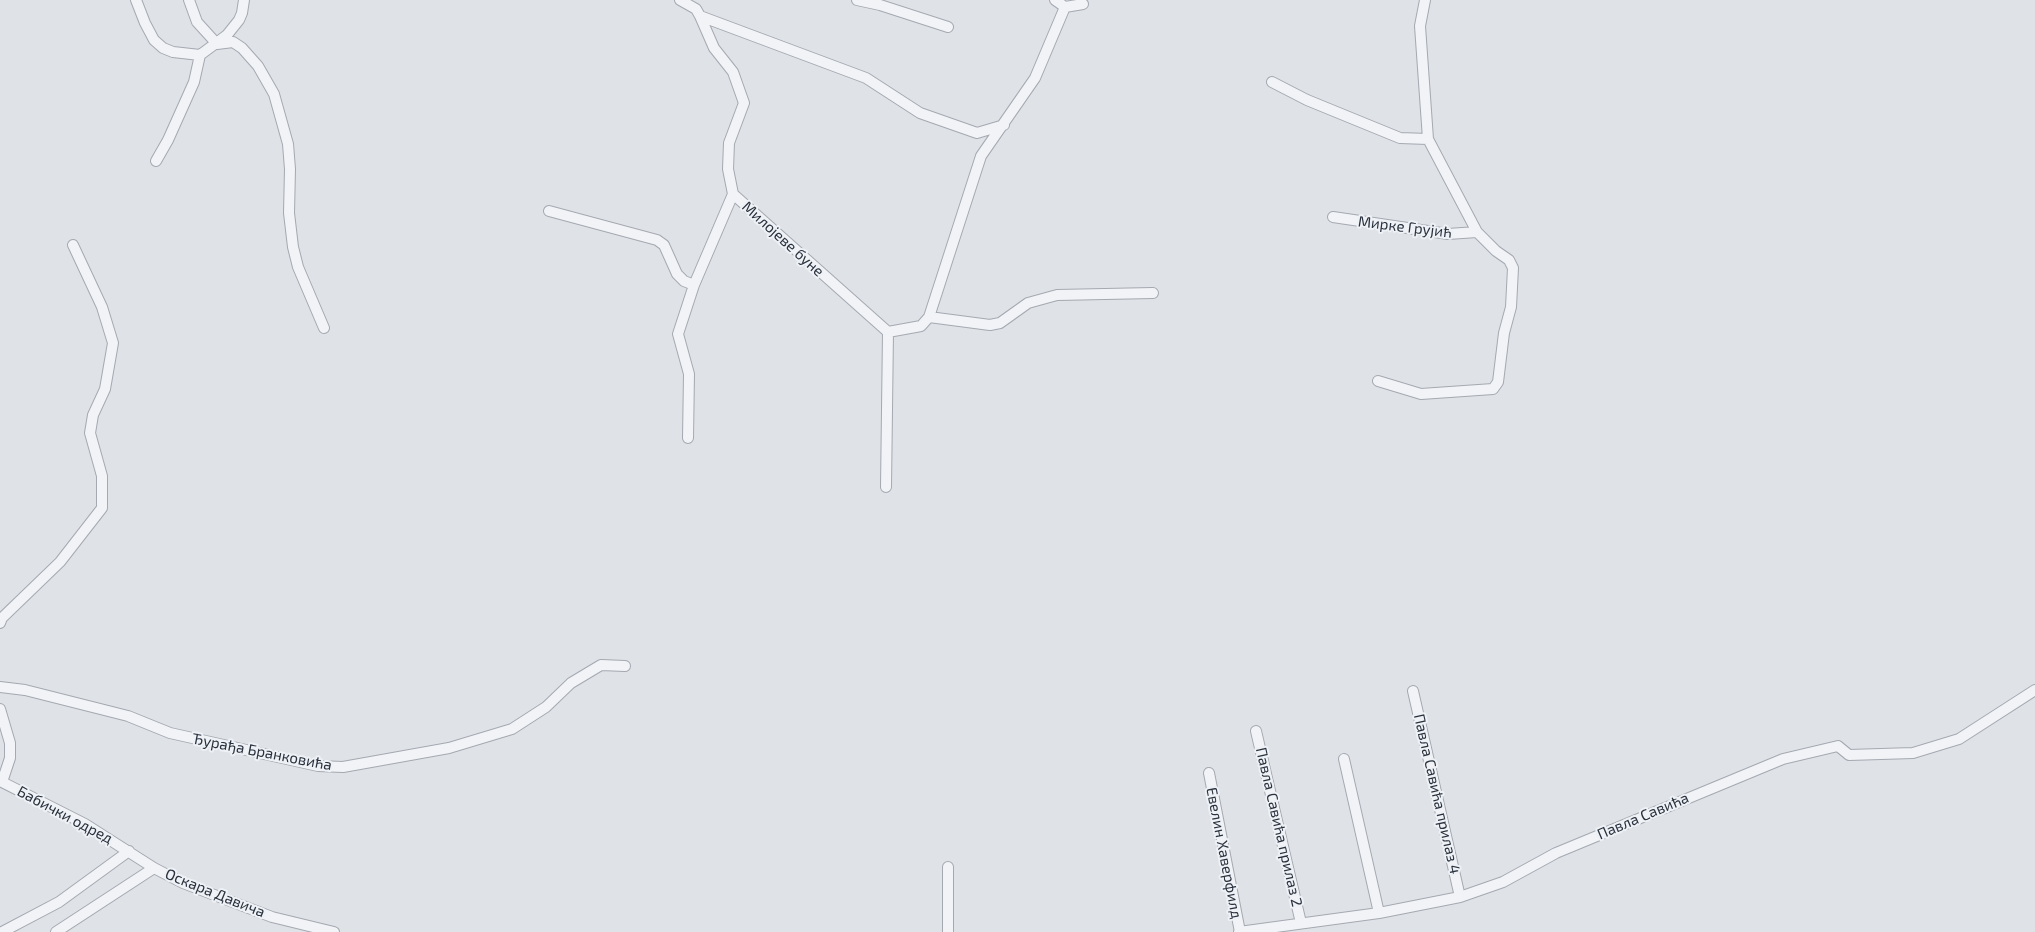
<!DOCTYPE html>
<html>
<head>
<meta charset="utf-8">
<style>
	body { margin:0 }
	canvas { display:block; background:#dfe2e7 }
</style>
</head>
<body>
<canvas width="2035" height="932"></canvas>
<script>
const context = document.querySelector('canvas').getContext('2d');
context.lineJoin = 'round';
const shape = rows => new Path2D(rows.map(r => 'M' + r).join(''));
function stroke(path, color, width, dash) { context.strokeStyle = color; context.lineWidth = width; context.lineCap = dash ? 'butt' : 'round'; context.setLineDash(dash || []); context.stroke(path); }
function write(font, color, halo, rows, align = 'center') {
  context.font = font + ' "Exo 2",sans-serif'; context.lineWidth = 4; context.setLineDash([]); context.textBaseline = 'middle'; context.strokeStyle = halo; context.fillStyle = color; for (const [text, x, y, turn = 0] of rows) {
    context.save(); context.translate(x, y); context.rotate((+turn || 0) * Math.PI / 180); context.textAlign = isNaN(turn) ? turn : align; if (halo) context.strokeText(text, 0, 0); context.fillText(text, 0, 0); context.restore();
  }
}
const street = shape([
	[136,0,145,23,154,40,163,48,173,52,200,55,227,35,239,20,242,13,244,0],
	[189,0,197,22,217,44],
	[680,0,696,9,700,16,714,48,733,72,744,103,729,143,728,169,733,194,888,332],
	[857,0,880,5,948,27],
	[1055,0,1065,7],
	[700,16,866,78,920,113,977,133,1004,125],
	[217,44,233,42,242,48,258,66,274,94,288,144,290,169,289,213,293,247,298,267,324,328],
	[1272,82,1307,100,1400,138,1428,139],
	[156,161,168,140,194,82,200,55],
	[549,211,657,240,664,245,677,274,684,281,694,285],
	[1333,217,1448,234,1477,232],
	[929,317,990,325,1000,323,1028,303,1057,295,1153,293],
	[888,332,921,326,929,317,981,156,1035,78,1065,7,1083,4],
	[1378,381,1421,394,1493,389,1498,382,1504,333,1511,307,1513,268,1509,260,1496,251,1477,232,1428,139,1420,26,1425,0],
	[688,438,689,374,678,334,694,285,733,194],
	[886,487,888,332],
	[0,623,2,618,60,562,102,508,102,476,90,433,93,415,105,389,113,343,102,307,73,245],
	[0,687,25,690,128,716,170,733,318,766,343,767,449,748,512,729,546,707,571,683,601,665,625,666],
	[1413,691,1460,897],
	[0,709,10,743,10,758,2,782],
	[1256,731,1301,923],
	[1344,759,1379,913],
	[1209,773,1240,932],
	[0,781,85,824,154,868,183,883,272,917,334,932],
	[948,867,948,932],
	[2,932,59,902,129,851],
	[56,932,154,868],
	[1239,932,1379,913,1460,897,1503,882,1556,853,1783,759,1838,746,1849,755,1913,753,1959,739,2035,690]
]);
const streetNames = [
	["Мирке Грујић",1405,227,7],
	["Милојеве буне",783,239,42],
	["Ђурађа Бранковића",262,752,11],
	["Павла Савића прилаз 4",1437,794,77],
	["Бабички одред",65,815,28],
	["Павла Савића",1643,816,-23],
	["Павла Савића прилаз 2",1279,827,77],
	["Евелин Хаверфилд",1224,853,79],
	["Оскара Давича",215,893,22]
];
stroke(street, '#a5a9b1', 12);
stroke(street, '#f1f3f6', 10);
write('15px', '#29313d', '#eef1f5', streetNames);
</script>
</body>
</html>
